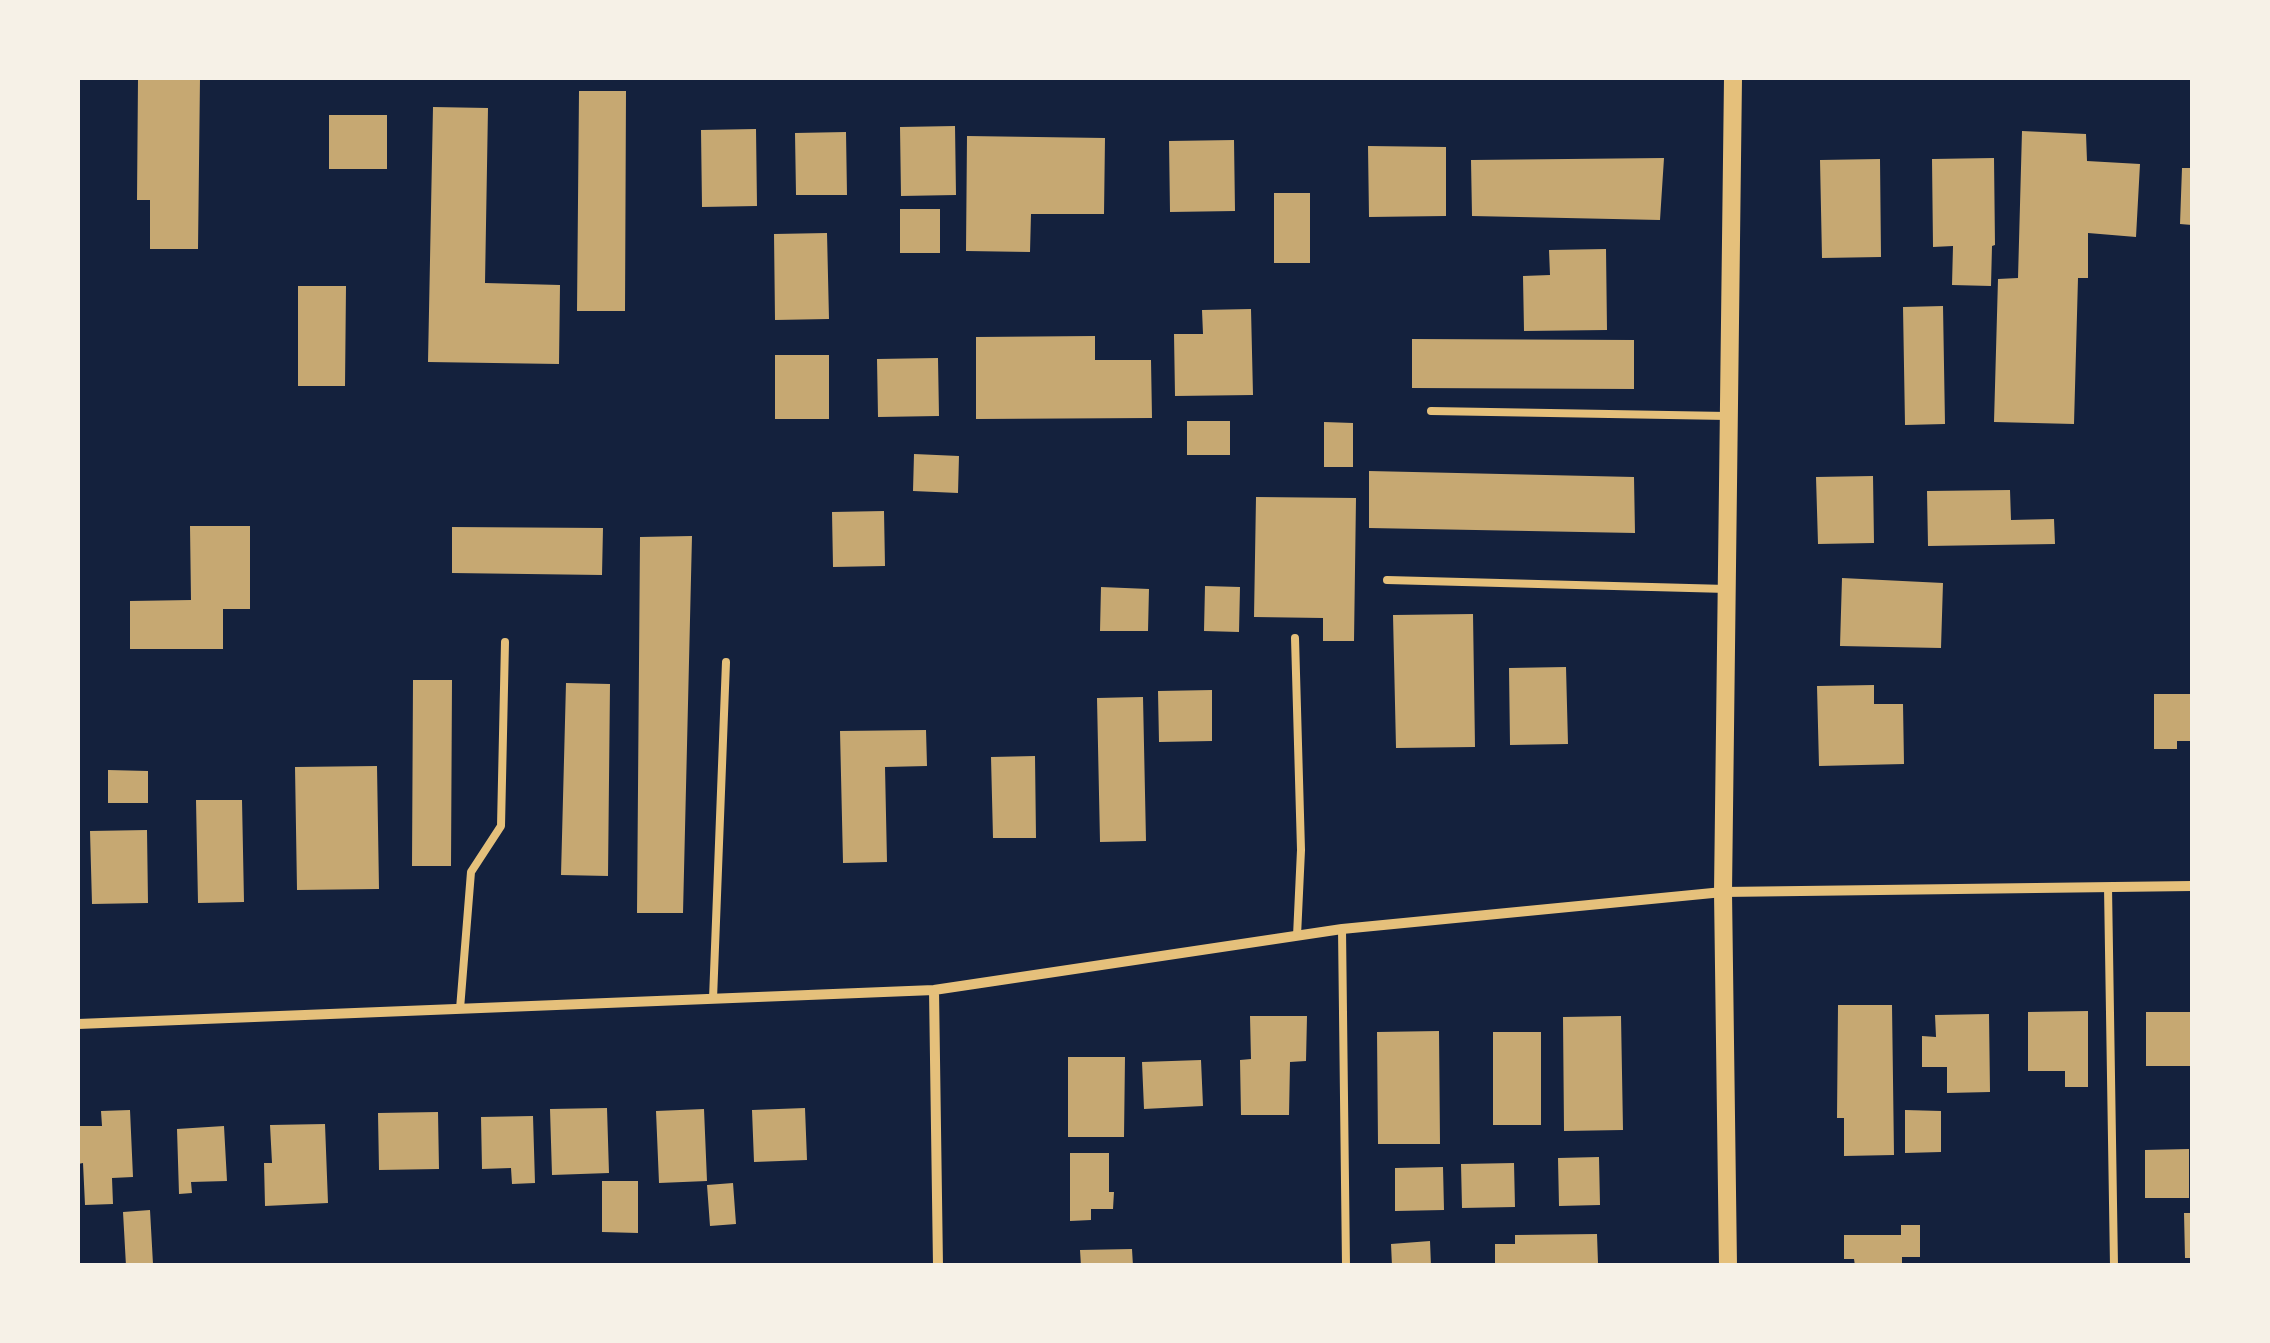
<!DOCTYPE html>
<html>
<head>
<meta charset="utf-8">
<style>
	body { margin:0 }
	#map { position:relative; width:2270px; height:1343px; overflow:hidden; background:#14213d; font-family:Karla,sans-serif }
	canvas { display:block }
	.frame { position:absolute; inset:0; border:80px solid #f6f1e7; pointer-events:none }
</style>
</head>
<body>
<div id="map">
<canvas width="2270" height="1343"></canvas>
<div class="frame"></div>
</div>
<script>
const context = document.querySelector('canvas').getContext('2d');
context.lineJoin = 'round';
function paint(path, color) { context.fillStyle = color; context.fill(path, 'evenodd'); }
const shape = rows => new Path2D(rows.map(r => 'M' + r).join(''));
function stroke(path, color, width, dash) { context.strokeStyle = color; context.lineWidth = width; context.lineCap = dash ? 'butt' : 'round'; context.setLineDash(dash || []); context.stroke(path); }
const building = shape([
	[138,78,200,78,198,249,150,249,150,200,137,200],
	[579,91,626,91,625,311,577,311],
	[433,107,488,108,485,283,560,285,559,364,428,362],
	[329,115,387,115,387,169,329,169],
	[955,126,956,195,901,196,900,127],
	[756,129,757,206,702,207,701,130],
	[2022,131,2086,134,2087,161,2140,164,2136,237,2088,233,2088,278,2078,278,2074,424,1994,422,1998,279,2018,278],
	[846,132,847,195,796,195,795,133],
	[967,136,1105,138,1104,214,1031,214,1030,252,966,251],
	[1234,140,1235,211,1170,212,1169,141],
	[1368,146,1446,147,1446,216,1369,217],
	[1664,158,1660,220,1472,216,1471,160],
	[1994,158,1995,245,1992,246,1991,286,1952,285,1953,246,1933,247,1932,159],
	[1880,159,1881,257,1822,258,1820,160],
	[2182,168,2192,168,2192,225,2180,224],
	[1274,193,1310,193,1310,263,1274,263],
	[900,209,940,209,940,253,900,253],
	[827,233,829,319,775,320,774,234],
	[1606,249,1607,330,1524,331,1523,276,1550,275,1549,250],
	[298,286,346,286,345,386,298,386],
	[1943,306,1945,424,1905,425,1903,307],
	[1251,309,1253,395,1175,396,1174,334,1203,334,1202,310],
	[1095,336,1095,360,1151,360,1152,418,976,419,976,337],
	[1412,339,1634,340,1634,389,1412,388],
	[775,355,829,355,829,419,775,419],
	[938,358,939,416,878,417,877,359],
	[1187,421,1230,421,1230,455,1187,455],
	[1324,422,1353,423,1353,467,1324,467],
	[914,454,959,456,958,493,913,491],
	[1369,471,1634,477,1635,533,1369,528],
	[1873,476,1874,543,1818,544,1816,477],
	[2010,490,2011,520,2054,519,2055,544,1928,546,1927,491],
	[1256,497,1356,498,1354,641,1323,641,1323,618,1254,617],
	[884,511,885,566,833,567,832,512],
	[190,526,250,526,250,609,223,609,223,649,130,649,130,601,191,600],
	[452,527,603,528,602,575,452,573],
	[692,536,683,913,637,913,640,537],
	[1842,578,1943,583,1941,648,1840,646],
	[1205,586,1240,587,1239,632,1204,631],
	[1101,587,1149,589,1148,631,1100,631],
	[1473,614,1475,747,1396,748,1393,615],
	[1566,667,1568,744,1510,745,1509,668],
	[413,680,452,680,451,866,412,866],
	[566,683,610,684,608,876,561,875],
	[1874,685,1874,704,1903,704,1904,764,1819,766,1817,686],
	[1212,690,1212,741,1159,742,1158,691],
	[2154,694,2192,694,2192,741,2177,741,2177,749,2154,749],
	[1143,697,1146,841,1100,842,1097,698],
	[926,730,927,766,885,767,887,862,843,863,840,731],
	[1035,756,1036,838,993,838,991,757],
	[377,766,379,889,297,890,295,767],
	[108,770,148,771,148,803,108,803],
	[196,800,242,800,244,902,198,903],
	[147,830,148,903,92,904,90,831],
	[1838,1005,1892,1005,1894,1155,1844,1156,1844,1118,1837,1118],
	[2088,1011,2088,1087,2065,1087,2065,1071,2028,1071,2028,1012],
	[2146,1012,2192,1012,2192,1066,2146,1066],
	[1989,1014,1990,1092,1947,1093,1947,1067,1922,1067,1922,1036,1936,1037,1935,1015],
	[1250,1016,1307,1016,1306,1061,1290,1062,1289,1115,1241,1115,1240,1060,1251,1059],
	[1621,1016,1623,1130,1564,1131,1563,1017],
	[1439,1031,1440,1144,1378,1144,1377,1032],
	[1493,1032,1541,1032,1541,1125,1493,1125],
	[1068,1057,1125,1057,1124,1137,1068,1137],
	[1201,1060,1203,1106,1144,1109,1142,1062],
	[607,1108,609,1173,552,1175,550,1109],
	[805,1108,807,1160,754,1162,752,1110],
	[704,1109,707,1181,659,1183,656,1111],
	[130,1110,133,1177,112,1178,113,1204,85,1205,83,1163,78,1164,78,1126,102,1126,101,1111],
	[1905,1110,1941,1111,1941,1152,1905,1153],
	[438,1112,439,1169,379,1170,378,1113],
	[533,1116,535,1183,512,1184,511,1168,482,1169,481,1117],
	[325,1124,328,1203,265,1206,264,1163,272,1163,270,1125],
	[224,1126,227,1181,191,1182,192,1193,179,1194,177,1129],
	[2189,1149,2189,1198,2145,1198,2145,1150],
	[1070,1153,1109,1153,1109,1192,1114,1192,1113,1209,1091,1209,1091,1220,1070,1221],
	[1599,1157,1600,1205,1559,1206,1558,1158],
	[1514,1163,1515,1207,1462,1208,1461,1164],
	[1443,1167,1444,1210,1395,1211,1395,1168],
	[602,1181,638,1181,638,1233,602,1232],
	[733,1183,736,1224,710,1226,707,1185],
	[150,1210,153,1264,126,1266,123,1212],
	[2184,1213,2192,1213,2192,1258,2185,1258],
	[1901,1225,1920,1225,1920,1257,1902,1257,1902,1266,1855,1266,1854,1259,1844,1259,1844,1235,1901,1235],
	[1597,1234,1598,1263,1495,1266,1495,1244,1515,1244,1515,1235],
	[1430,1241,1431,1266,1392,1266,1391,1244],
	[1132,1249,1133,1266,1081,1266,1080,1250]
]);
const service = shape([
	[1431,411,1728,416],
	[1387,580,1727,589],
	[1295,638,1301,850,1297,936],
	[2108,887,2114,1266],
	[1342,929,1346,1266],
	[713,999,726,662],
	[460,1009,471,872,501,826,505,642]
]);
const minor = shape([
	[934,990,938,1266],
	[78,1024,934,990,1342,929,1723,892,2192,886]
]);
const tertiary = shape([
	[1728,1266,1723,892,1733,78]
]);
paint(building, '#c6a872');
stroke(service, '#e5c07b', 8);
stroke(minor, '#e5c07b', 10);
stroke(tertiary, '#e5c07b', 18);
</script>
</body>
</html>
